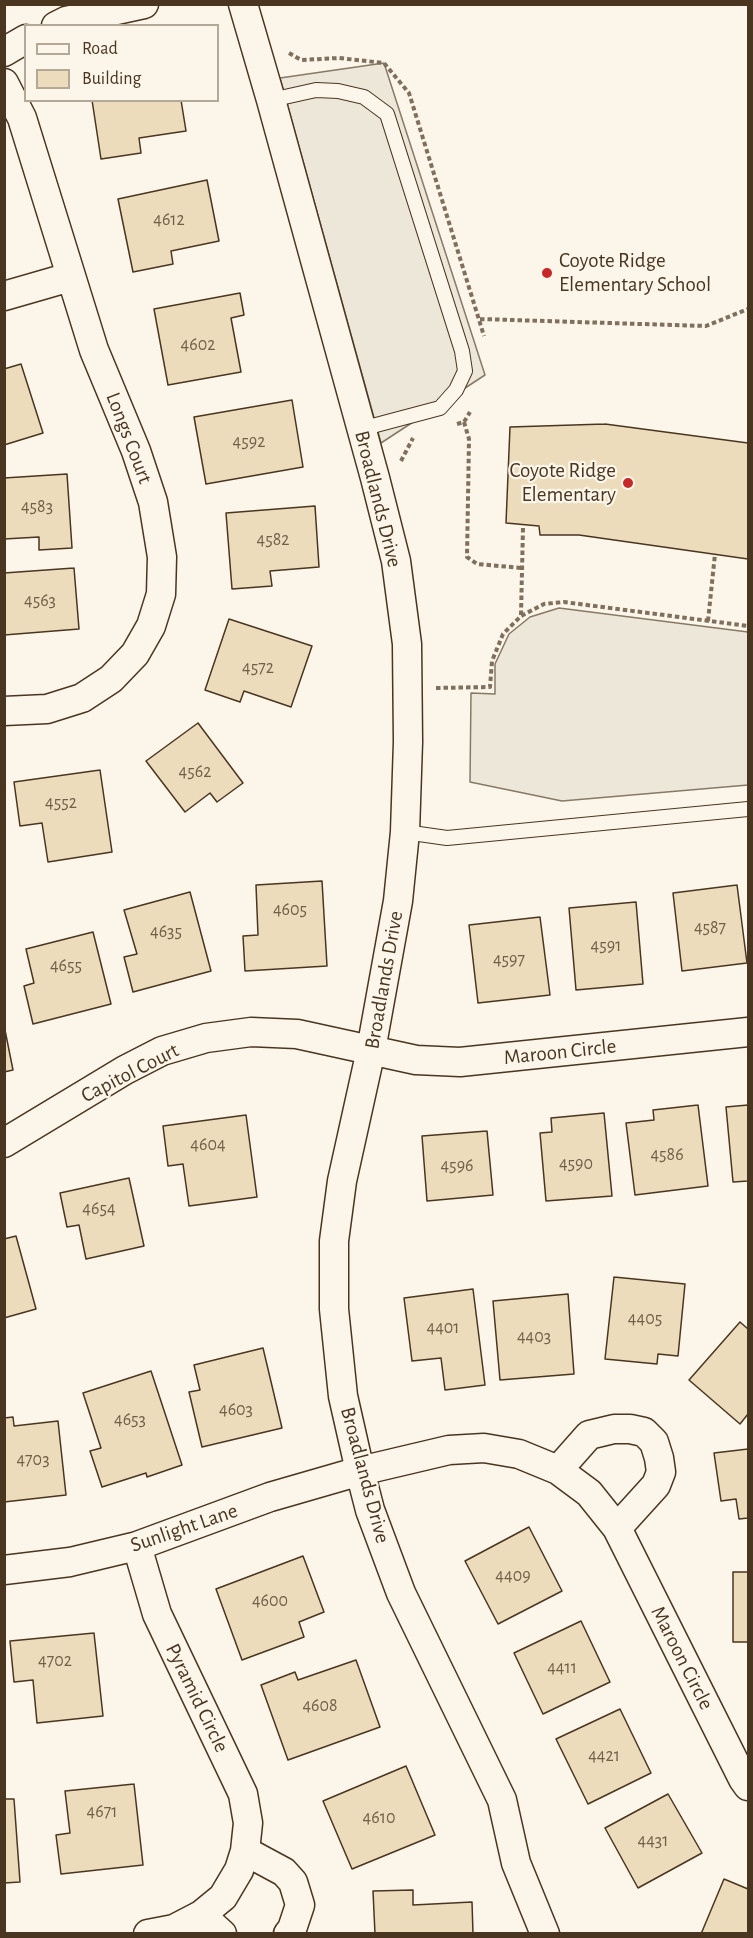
<!DOCTYPE html>
<html>
<head>
<meta charset="utf-8">
<style>
	body { margin:0 }
	#map { position:relative; width:753px; height:1938px; overflow:hidden; background:#fbf6e9; font-family:"Alegreya Sans",sans-serif }
	canvas { display:block }
	.frame { position:absolute; inset:0; border:6px solid #4a3520; pointer-events:none }
	.legend { position:absolute; left:24px; top:24px; width:195px; height:78px; box-sizing:border-box; background:#fbf6e9; border:2px solid #b4a999; margin:0; padding:8px 10px; list-style:none; font-size:18px; color:#4a3520 }
	.legend li { display:flex; align-items:center; gap:12px; height:30px }
	.legend b { width:30px; border:2px solid #b4a999 }
</style>
</head>
<body>
<div id="map">
<canvas width="753" height="1938"></canvas>
<div class="frame"></div>
<ul class="legend">
<li><b style="height:8px;background:#fbf6e9"></b>Road</li>
<li><b style="height:16px;background:#ecdcbc"></b>Building</li>
</ul>
</div>
<script>
const context = document.querySelector('canvas').getContext('2d');
context.lineJoin = 'round';
function paint(path, color) { context.fillStyle = color; context.fill(path, 'evenodd'); }
const shape = rows => new Path2D(rows.map(r => 'M' + r).join(''));
function stroke(path, color, width, dash) { context.strokeStyle = color; context.lineWidth = width; context.lineCap = dash ? 'butt' : 'round'; context.setLineDash(dash || []); context.stroke(path); }
function write(font, color, halo, rows, align = 'center') {
  context.font = font + ' "Alegreya Sans",sans-serif'; context.lineWidth = 4.5; context.setLineDash([]); context.textBaseline = 'middle'; context.strokeStyle = halo; context.fillStyle = color; for (const [text, x, y, turn = 0] of rows) {
    context.save(); context.translate(x, y); context.rotate((+turn || 0) * Math.PI / 180); context.textAlign = isNaN(turn) ? turn : align; if (halo) context.strokeText(text, 0, 0); context.fillText(text, 0, 0); context.restore();
  }
}
const parking = shape([
	[384,63,485,375,381,443,280,78,384,63],
	[559,608,748,632,748,785,562,801,470,782,471,693,495,694,495,664,509,634,530,617,559,608]
]);
const building = shape([
	[92,100,181,100,186,131,139,138,141,153,101,159,92,100],
	[207,180,219,241,171,251,173,264,133,272,118,199,207,180],
	[240,293,244,315,231,318,241,372,168,385,154,309,240,293],
	[21,364,43,433,4,445,4,369,21,364],
	[292,400,303,467,206,484,194,417,292,400],
	[605,424,748,443,748,559,579,535,540,535,539,526,506,523,510,427,605,424],
	[67,474,72,548,39,550,39,537,4,539,4,478,67,474],
	[315,506,319,567,270,571,272,586,232,589,226,513,315,506],
	[74,568,79,629,4,635,4,573,74,568],
	[229,619,312,646,291,707,244,691,240,702,205,690,229,619],
	[198,723,243,783,217,802,210,793,185,812,146,761,198,723],
	[100,770,112,852,48,862,42,823,20,826,14,782,100,770],
	[322,881,327,966,245,971,243,936,258,935,256,885,322,881],
	[737,885,747,963,682,971,673,893,737,885],
	[190,892,211,971,133,992,124,957,137,954,124,910,190,892],
	[636,902,643,984,576,990,569,908,636,902],
	[540,917,550,995,478,1003,469,925,540,917],
	[93,932,111,1004,33,1024,24,986,34,983,26,949,93,932],
	[4,1025,13,1070,4,1072,4,1025],
	[698,1105,708,1186,635,1195,626,1123,654,1120,653,1110,698,1105],
	[748,1105,748,1181,733,1182,726,1107,748,1105],
	[604,1113,612,1196,546,1201,540,1133,552,1132,551,1118,604,1113],
	[246,1115,257,1197,189,1206,183,1164,168,1166,163,1126,246,1115],
	[487,1131,493,1195,427,1201,422,1136,487,1131],
	[129,1178,144,1246,86,1259,79,1225,67,1227,60,1193,129,1178],
	[16,1236,36,1309,4,1318,4,1239,16,1236],
	[614,1277,685,1284,678,1356,658,1354,657,1364,605,1359,614,1277],
	[473,1289,485,1385,445,1390,441,1358,412,1361,404,1298,473,1289],
	[568,1294,574,1374,500,1380,493,1301,568,1294],
	[740,1322,748,1329,748,1414,740,1424,689,1380,740,1322],
	[263,1348,282,1428,202,1447,189,1392,200,1390,194,1365,263,1348],
	[151,1371,182,1465,147,1477,146,1473,102,1487,90,1451,101,1448,83,1393,151,1371],
	[13,1417,14,1426,58,1421,66,1495,4,1502,4,1418,13,1417],
	[748,1449,748,1518,739,1519,736,1499,721,1501,714,1453,748,1449],
	[529,1527,562,1591,498,1624,465,1561,529,1527],
	[303,1556,324,1612,299,1622,304,1637,242,1660,216,1589,303,1556],
	[733,1572,748,1572,748,1642,733,1642,733,1572],
	[581,1621,610,1682,543,1714,514,1653,581,1621],
	[94,1633,103,1716,37,1723,33,1680,14,1682,10,1641,94,1633],
	[356,1660,380,1727,288,1760,261,1685,295,1672,298,1680,356,1660],
	[620,1709,651,1773,588,1804,556,1739,620,1709],
	[406,1766,435,1835,352,1869,323,1801,406,1766],
	[134,1784,143,1865,61,1874,56,1835,70,1833,65,1791,134,1784],
	[668,1794,702,1853,638,1888,605,1828,668,1794],
	[4,1799,14,1799,20,1882,4,1883,4,1799],
	[724,1879,748,1889,748,1934,701,1934,724,1879],
	[413,1890,413,1905,472,1902,473,1934,375,1934,373,1891,413,1890]
]);
const path = shape([
	[289,53,301,60,339,58,384,63,409,93,484,336],
	[480,319,706,326,748,309],
	[464,422,469,439,467,557,477,564,522,568],
	[457,424,464,422,470,412],
	[401,461,413,438],
	[521,615,523,528],
	[708,621,715,554],
	[436,688,490,687,492,661,503,634,521,616,544,604,564,602,748,626]
]);
const lane = shape([
	[271,100,316,90,338,91,364,97,387,114,462,351,465,371,456,390,440,408,361,429],
	[405,832,447,838,748,809]
]);
const street = shape([
	[243,4,271,100,375,478,396,561,407,644,408,742,405,832,398,901,371,1050,342,1181,334,1241,334,1309,343,1396,360,1471,370,1510,401,1593,502,1800,516,1863,545,1934],
	[56,26,66,21,144,4],
	[4,52,26,39],
	[4,83,22,118,94,350,136,451,153,502,162,557,161,594,151,626,135,654,111,679,82,698,47,709,4,711],
	[4,296,70,277],
	[4,1143,125,1070,162,1051,206,1038,251,1032,297,1034,416,1060,460,1062,748,1032],
	[558,1470,589,1435,614,1429,630,1429,644,1432,654,1442,659,1458,661,1472,656,1485,617,1528],
	[137,1546,157,1614,243,1794,248,1823,245,1851,239,1870,223,1897,201,1915,174,1929,148,1934],
	[4,1570,70,1562,137,1546,270,1497,360,1471,449,1450,484,1448,519,1454,558,1470,589,1493,617,1528,743,1779,748,1786],
	[245,1851,284,1872,293,1882,300,1905,292,1929,288,1934],
	[201,1915,222,1934]
]);
const markers = [
	[547,273,6,"#c62828"],
	[628,483,6,"#c62828"]
];
const numberNames = [
	["4612",169,220],
	["4602",198,345],
	["4592",249,442],
	["4583",37,507],
	["4582",273,540],
	["4563",40,601],
	["4572",258,668],
	["4562",195,772],
	["4552",61,803],
	["4605",290,910],
	["4587",710,928],
	["4635",166,932],
	["4591",606,946],
	["4597",509,960],
	["4655",66,966],
	["4604",208,1145],
	["4586",667,1155],
	["4590",576,1164],
	["4596",457,1166],
	["4654",99,1209],
	["4405",645,1319],
	["4401",443,1328],
	["4403",534,1337],
	["4603",236,1410],
	["4653",130,1420],
	["4703",33,1460],
	["4409",513,1576],
	["4600",270,1601],
	["4702",55,1661],
	["4411",562,1668],
	["4608",320,1706],
	["4421",604,1756],
	["4671",102,1812],
	["4610",379,1818],
	["4431",653,1841]
];
const poiNames = [
	["Coyote Ridge",559,261],
	["Elementary School",559,285],
	["Coyote Ridge",616,471,"right"],
	["Elementary",616,495,"right"]
];
const streetNames = [
	["Longs Court",129,438,69],
	["Broadlands Drive",378,499,76],
	["Broadlands Drive",384,980,-80],
	["Maroon Circle",560,1052,-6],
	["Capitol Court",130,1073,-27],
	["Broadlands Drive",365,1475,75],
	["Sunlight Lane",184,1528,-19],
	["Maroon Circle",682,1658,63],
	["Pyramid Circle",197,1698,64]
];
paint(parking, '#ede7d9');
stroke(parking, '#887966', 1.5);
paint(building, '#ecdcbc');
stroke(building, '#4a3520', 1.5);
stroke(lane, '#4a3520', 16);
stroke(street, '#4a3520', 31);
stroke(path, '#7f6f5c', 4, [4.5, 3]);
stroke(lane, '#fbf6e9', 14);
stroke(street, '#fbf6e9', 28);
for (const [x, y, r, color] of markers) { const dot = new Path2D(); dot.arc(x, y, r, 0, 2 * Math.PI); context.fillStyle = color; context.fill(dot); stroke(dot, '#fbf6e9', 2); }
write('18px', '#725f47', null, numberNames);
write('21px', '#4a3520', '#fbf6e9', poiNames, 'left');
write('21px', '#4a3520', '#fbf6e9', streetNames);
</script>
</body>
</html>
